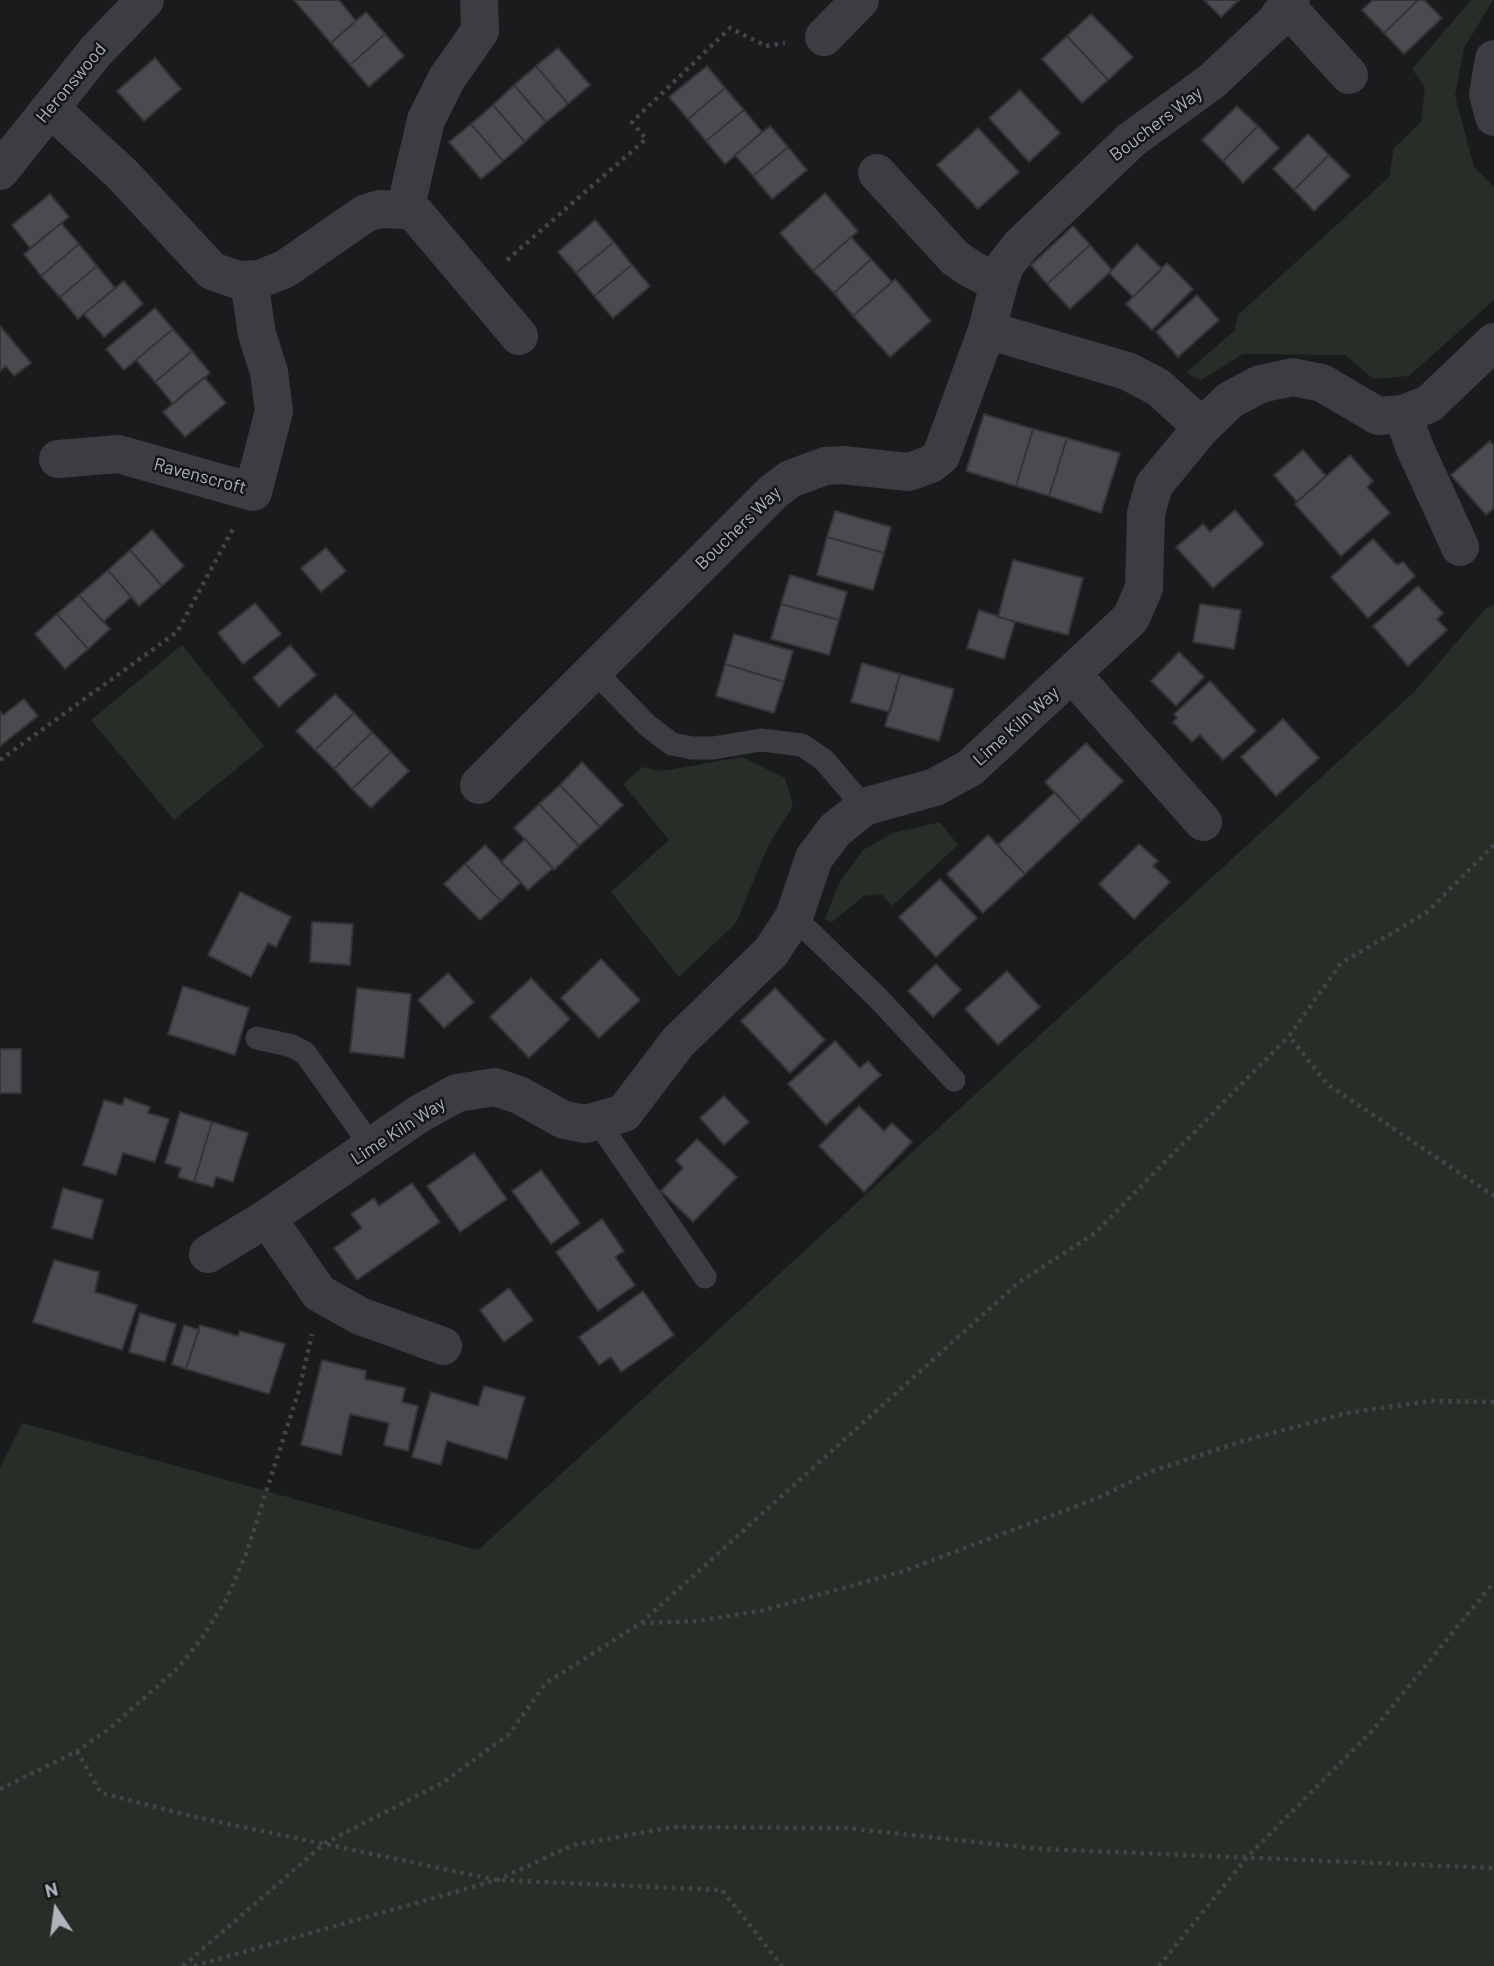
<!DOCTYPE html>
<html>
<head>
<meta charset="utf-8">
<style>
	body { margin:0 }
	#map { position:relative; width:1494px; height:1966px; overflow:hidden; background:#1a1b1c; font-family:Barlow,sans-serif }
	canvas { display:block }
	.north { position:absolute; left:21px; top:1875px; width:70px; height:70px; -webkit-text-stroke:5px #151617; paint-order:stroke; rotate:347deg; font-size:19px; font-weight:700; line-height:28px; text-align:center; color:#afb3ba }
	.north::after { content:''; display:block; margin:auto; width:24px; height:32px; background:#afb3ba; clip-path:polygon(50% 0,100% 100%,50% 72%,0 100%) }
</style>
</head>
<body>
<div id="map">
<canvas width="1494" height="1966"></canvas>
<div class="north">N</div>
</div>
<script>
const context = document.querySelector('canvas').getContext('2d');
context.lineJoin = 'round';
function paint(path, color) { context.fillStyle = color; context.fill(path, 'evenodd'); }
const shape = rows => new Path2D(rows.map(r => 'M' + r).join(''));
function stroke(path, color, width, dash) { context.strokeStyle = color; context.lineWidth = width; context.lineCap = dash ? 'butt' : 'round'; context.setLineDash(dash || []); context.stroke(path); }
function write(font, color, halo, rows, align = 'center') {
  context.font = font + ' Barlow,sans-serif'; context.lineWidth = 5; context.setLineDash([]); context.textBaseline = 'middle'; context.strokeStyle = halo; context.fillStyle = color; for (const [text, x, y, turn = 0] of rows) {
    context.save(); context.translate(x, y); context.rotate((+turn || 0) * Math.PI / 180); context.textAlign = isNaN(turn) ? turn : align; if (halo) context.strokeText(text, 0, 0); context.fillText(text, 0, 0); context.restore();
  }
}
const green = shape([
	[1471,0,1493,0,1464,48,1455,95,1474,167,1494,187,1494,300,1409,376,1373,379,1345,355,1243,354,1201,380,1186,373,1235,330,1238,315,1389,177,1394,148,1421,122,1425,87,1412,69],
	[1494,605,1494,1966,0,1966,0,1468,22,1423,478,1550,1413,693,1485,609],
	[182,645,264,746,174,820,91,720],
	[742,757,785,778,793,806,768,846,736,923,679,977,611,892,669,840,623,784,642,767,662,771],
	[940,822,958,845,892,906,882,894,864,896,832,922,825,919,839,883,863,850,893,833]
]);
const building = shape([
	[294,0,339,0,356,21,331,43,294,0],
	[1204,0,1239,0,1221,17,1204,0],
	[1373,0,1418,0,1384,33,1362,10,1373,0],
	[1418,0,1424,0,1442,18,1404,54,1384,33,1418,0],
	[366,12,385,34,350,65,331,43,366,12],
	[1091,14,1133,57,1108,80,1067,36,1091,14],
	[385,34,404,56,369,87,350,65,385,34],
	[1067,36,1108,80,1082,103,1042,59,1067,36],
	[558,48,590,85,568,104,536,66,558,48],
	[155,58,181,89,144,121,117,91,155,58],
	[536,66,568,104,546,122,514,85,536,66],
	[707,66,725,88,688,119,669,97,707,66],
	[514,85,546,122,525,142,493,105,514,85],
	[725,88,744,110,706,141,688,119,725,88],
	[1020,90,1060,133,1029,162,989,118,1020,90],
	[493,105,525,142,503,161,471,124,493,105],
	[1237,106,1258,126,1223,161,1202,140,1237,106],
	[744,110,762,132,725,164,706,141,744,110],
	[471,124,503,161,481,179,449,142,471,124],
	[770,126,788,147,753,176,735,155,770,126],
	[1258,126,1279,148,1243,183,1223,161,1258,126],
	[978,128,1019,172,978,209,937,165,978,128],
	[1308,134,1329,155,1294,190,1273,169,1308,134],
	[788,147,807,170,772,199,753,176,788,147],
	[1329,155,1350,176,1314,211,1294,190,1329,155],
	[825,193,858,231,813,271,780,233,825,193],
	[50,194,69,217,30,248,12,225,50,194],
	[595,220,614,242,576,273,558,252,595,220],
	[61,223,79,244,41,276,24,254,61,223],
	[1073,226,1090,245,1047,284,1031,265,1073,226],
	[851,237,871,259,834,293,813,271,851,237],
	[614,242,632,265,594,296,576,273,614,242],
	[79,244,97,266,60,297,41,276,79,244],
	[1137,244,1162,269,1133,297,1109,273,1137,244],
	[1090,245,1112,270,1070,309,1047,284,1090,245],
	[871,259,892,282,853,316,834,293,871,259],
	[1167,263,1193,289,1152,330,1126,304,1167,263],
	[632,265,650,286,613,318,594,296,632,265],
	[97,266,115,288,78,319,60,297,97,266],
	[895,279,931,321,890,357,853,316,895,279],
	[124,281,143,304,104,337,84,314,124,281],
	[1197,295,1219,320,1178,357,1156,332,1197,295],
	[155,308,173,329,124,370,106,349,155,308],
	[0,326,31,363,14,376,6,366,0,371,0,326],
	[173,329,192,351,155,382,136,360,173,329],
	[192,351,210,373,173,404,155,382,192,351],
	[204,377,226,403,185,437,163,412,204,377],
	[984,414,1033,429,1016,486,966,471,984,414],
	[1033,429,1067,438,1049,496,1016,486,1033,429],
	[1067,438,1120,453,1101,513,1049,496,1067,438],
	[1490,441,1494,446,1494,508,1486,515,1451,475,1490,441],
	[1303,450,1326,476,1297,502,1274,475,1303,450],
	[1350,455,1373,481,1367,487,1390,513,1341,556,1295,504,1350,455],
	[1235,510,1264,544,1213,588,1176,547,1203,524,1210,532,1235,510],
	[835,511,891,527,884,553,827,537,835,511],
	[152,530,184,566,162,586,130,550,152,530],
	[827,537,884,553,873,590,817,575,827,537],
	[1373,539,1397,565,1403,562,1415,576,1368,618,1331,577,1373,539],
	[326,548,346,571,321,592,301,568,326,548],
	[130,550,162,586,139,606,108,570,130,550],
	[1013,560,1083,578,1068,635,998,617,1013,560],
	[108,570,131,597,103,622,79,595,108,570],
	[790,575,847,592,839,620,781,604,790,575],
	[1418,586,1443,613,1437,619,1447,630,1408,666,1373,626,1418,586],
	[79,595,110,629,88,649,57,614,79,595],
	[255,603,281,634,243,664,218,633,255,603],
	[781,604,839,620,829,655,771,639,781,604],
	[1200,604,1241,610,1234,649,1193,642,1200,604],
	[979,610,1015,622,1004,659,967,648,979,610],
	[57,614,88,649,65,669,35,634,57,614],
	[734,634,793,651,784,682,725,664,734,634],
	[290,645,316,675,279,707,253,678,290,645],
	[1179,652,1204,677,1176,706,1151,681,1179,652],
	[862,663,900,674,890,712,851,702,862,663],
	[725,664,784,682,774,713,716,696,725,664],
	[900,674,954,689,939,741,885,726,900,674],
	[1210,681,1256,731,1223,760,1200,735,1192,742,1173,722,1177,718,1174,714,1210,681],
	[335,694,354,713,315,750,296,731,335,694],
	[24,699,38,716,0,746,0,711,3,715,24,699],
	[354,713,372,732,334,769,315,750,354,713],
	[1283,719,1319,758,1276,796,1241,757,1283,719],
	[372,732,391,752,352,789,334,769,372,732],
	[1086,743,1123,781,1081,821,1045,782,1086,743],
	[391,752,409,771,371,808,352,789,391,752],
	[582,762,623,805,600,827,560,785,582,762],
	[560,785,600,827,579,846,539,804,560,785],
	[1055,792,1081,821,1025,874,998,845,1055,792],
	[539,804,579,846,554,870,514,828,539,804],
	[988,835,1025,874,983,913,947,874,988,835],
	[525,839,553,868,528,890,501,862,525,839],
	[1139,844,1158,861,1153,866,1170,882,1134,919,1099,884,1139,844],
	[485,845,521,882,501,901,465,864,485,845],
	[465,864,501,901,480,920,444,884,465,864],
	[940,879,977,918,936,957,899,917,940,879],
	[240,892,291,917,276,947,268,943,251,977,208,955,240,892],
	[312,922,353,924,350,965,310,962,312,922],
	[601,959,640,1000,599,1038,561,998,601,959],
	[936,964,961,990,933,1017,908,991,936,964],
	[1007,971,1040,1007,998,1045,965,1009,1007,971],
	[448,973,474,1002,444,1028,418,1000,448,973],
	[531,978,570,1019,529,1058,490,1017,531,978],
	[183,986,249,1008,235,1055,168,1034,183,986],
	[357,988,411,994,404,1058,350,1052,357,988],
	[775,988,825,1040,790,1073,741,1021,775,988],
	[835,1041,860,1068,868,1061,881,1075,826,1125,788,1084,835,1041],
	[0,1049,21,1049,21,1093,0,1093,0,1049],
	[724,1096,749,1122,724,1145,700,1118,724,1096],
	[125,1098,150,1107,148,1113,169,1119,155,1162,123,1153,116,1175,83,1165,104,1100,122,1105,125,1098],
	[859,1106,884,1131,892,1123,912,1142,864,1192,819,1146,859,1106],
	[180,1112,212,1122,194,1182,178,1177,181,1168,165,1163,180,1112],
	[212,1122,248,1133,233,1182,216,1177,213,1187,194,1182,212,1122],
	[697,1139,737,1177,693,1222,661,1191,683,1168,676,1160,697,1139],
	[474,1153,507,1199,460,1232,427,1186,474,1153],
	[541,1170,580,1223,551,1244,512,1191,541,1170],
	[412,1183,440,1222,357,1280,334,1248,362,1228,351,1214,374,1198,379,1206,412,1183],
	[63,1188,103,1200,92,1239,52,1228,63,1188],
	[602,1219,624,1251,615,1257,635,1285,598,1311,556,1252,602,1219],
	[54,1260,99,1272,95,1292,137,1305,122,1350,33,1322,54,1260],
	[509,1288,533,1320,504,1342,480,1310,509,1288],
	[643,1291,674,1335,621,1372,611,1357,599,1365,579,1337,643,1291],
	[140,1313,176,1324,165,1362,129,1352,140,1313],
	[184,1325,199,1330,186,1369,172,1364,184,1325],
	[200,1325,238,1336,240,1331,285,1344,269,1394,186,1369,200,1325],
	[322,1360,366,1371,365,1379,405,1388,402,1402,418,1406,408,1451,384,1445,389,1423,350,1414,341,1455,301,1445,322,1360],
	[484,1386,525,1397,507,1459,447,1441,441,1465,412,1457,431,1392,478,1406,484,1386]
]);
const path = shape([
	[507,260,646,139,632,122,730,28,766,46,785,43],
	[0,760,177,632,234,527],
	[1494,845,1426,913,1341,963,1289,1036,1327,1084,1494,1196],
	[642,1623,698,1621,764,1610,901,1572,1098,1498,1152,1471,1243,1441,1347,1413,1430,1401,1494,1402],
	[77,1751,101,1793,195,1817,497,1880,722,1890,782,1966],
	[0,1789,77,1751,109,1729,178,1668,201,1639,225,1602,246,1554,299,1390,312,1334],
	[183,1966,325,1843,444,1782,509,1734,546,1683,641,1623,1018,1283,1095,1233,1289,1036],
	[194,1966,497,1880,573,1845,673,1827,846,1828,1041,1849,1494,1868],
	[1159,1966,1249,1855,1373,1730,1494,1582]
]);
const lane = shape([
	[595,672,648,726,672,744,692,748,713,748,761,740,802,745,824,760,864,807],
	[794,917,878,998,954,1080],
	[257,1038,292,1046,305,1053,372,1147],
	[598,1122,705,1277]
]);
const street = shape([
	[1287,7,1349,75],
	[824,37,860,0],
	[1494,59,1488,94,1494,117],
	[50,108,122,174,212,271,238,280,260,279,285,269,366,213,380,209,405,210,426,120,447,78,480,31,479,0],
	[0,171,96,51,145,0],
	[877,173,955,258,971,269,999,283],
	[405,210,416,214,519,336],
	[987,330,1127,371,1158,387,1202,427],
	[1403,414,1414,446,1460,547],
	[58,459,118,454,253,492,274,411,269,372,257,334,249,281],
	[1073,675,1203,822],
	[479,785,773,492,790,479,825,466,842,465,909,472,931,464,941,456,987,330,999,283,1006,264,1020,246,1131,140,1212,81,1275,22,1291,0],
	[208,1254,267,1218],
	[443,1346,360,1316,319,1293,267,1218,419,1114,457,1093,495,1087,519,1095,564,1120,586,1124,624,1113,678,1042,771,952,794,917,814,858,835,830,864,807,935,787,970,768,1131,618,1144,588,1146,513,1154,485,1202,427,1230,400,1260,384,1293,377,1322,383,1378,416,1403,414,1429,404,1494,342]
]);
const streetNames = [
	["Heronswood",71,83,-50],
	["Bouchers Way",1156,124,-37],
	["Ravenscroft",200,476,15],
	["Bouchers Way",738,528,-44],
	["Lime Kiln Way",1016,726,-42],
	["Lime Kiln Way",398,1131,-33]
];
paint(green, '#272e27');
paint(building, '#4a4b4e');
stroke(building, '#353538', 2);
stroke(path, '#424448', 4.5, [3.5, 5]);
stroke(lane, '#3c3d41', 23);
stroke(street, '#3c3d41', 38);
write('18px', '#afb3ba', '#151617', streetNames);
</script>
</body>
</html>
